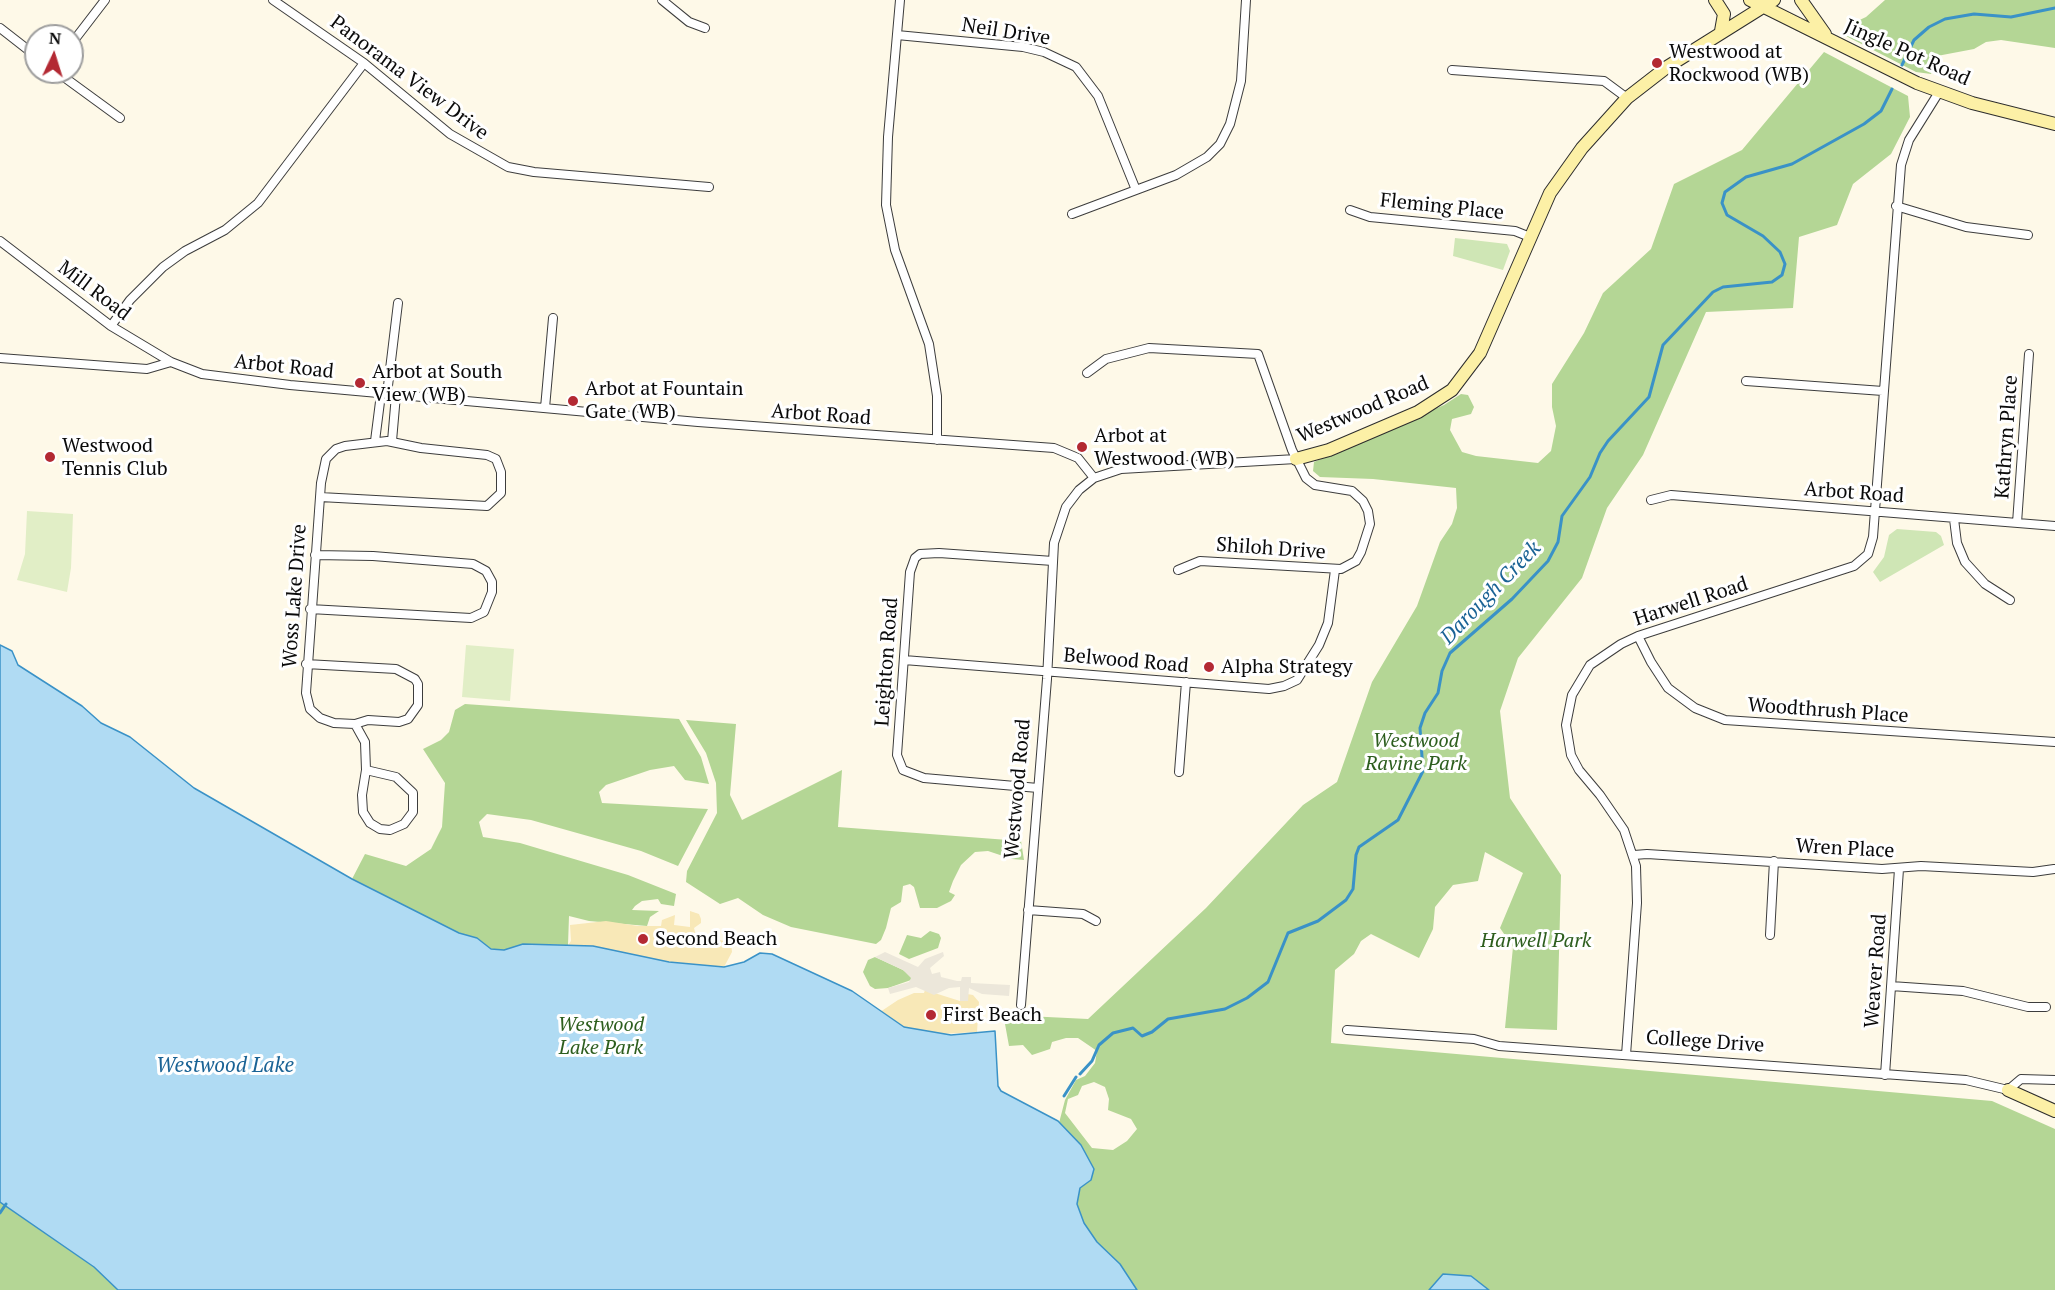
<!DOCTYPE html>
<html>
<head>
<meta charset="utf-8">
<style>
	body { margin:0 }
	#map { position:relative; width:2055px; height:1290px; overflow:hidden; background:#fef9e8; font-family:"PT Serif",serif }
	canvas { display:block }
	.north { position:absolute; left:24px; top:24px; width:60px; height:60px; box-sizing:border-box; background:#fff; border:2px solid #9d9d9d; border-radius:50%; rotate:4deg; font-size:16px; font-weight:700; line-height:24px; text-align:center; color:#0a0a0a }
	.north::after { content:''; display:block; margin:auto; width:21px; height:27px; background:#b32933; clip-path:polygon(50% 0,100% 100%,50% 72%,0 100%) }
</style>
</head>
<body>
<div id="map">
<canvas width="2055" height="1290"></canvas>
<div class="north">N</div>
</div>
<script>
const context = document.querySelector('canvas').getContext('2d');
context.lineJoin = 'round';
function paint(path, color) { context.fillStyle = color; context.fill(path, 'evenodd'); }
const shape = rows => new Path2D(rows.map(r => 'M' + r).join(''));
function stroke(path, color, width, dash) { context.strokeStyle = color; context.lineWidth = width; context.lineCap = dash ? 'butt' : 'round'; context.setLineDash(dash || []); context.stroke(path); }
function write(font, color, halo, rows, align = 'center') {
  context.font = font + ' "PT Serif",serif'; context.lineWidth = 6; context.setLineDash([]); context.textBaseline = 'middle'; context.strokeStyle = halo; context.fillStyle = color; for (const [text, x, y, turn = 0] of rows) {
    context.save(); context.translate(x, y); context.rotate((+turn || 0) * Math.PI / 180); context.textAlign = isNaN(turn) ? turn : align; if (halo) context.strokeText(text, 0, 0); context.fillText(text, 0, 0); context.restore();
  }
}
const green = shape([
	[1455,238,1507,244,1510,251,1503,270,1453,256],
	[1897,529,1936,532,1941,536,1944,545,1880,582,1873,572,1884,557,1889,535]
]);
const forest = shape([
	[1885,0,2055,0,2055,48,2001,40,1986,42,1974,49,1937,56,1931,74,1916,72,1844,35,1851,24,1866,17],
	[1824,52,1908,96,1910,117,1891,154,1853,184,1837,225,1799,237,1793,308,1706,312,1643,455,1607,508,1582,578,1518,658,1500,711,1510,798,1561,875,1557,1030,1505,1028,1513,947,1500,928,1523,873,1485,852,1478,881,1453,885,1435,907,1433,929,1419,958,1371,934,1361,941,1354,954,1335,970,1331,1043,1992,1101,2055,1129,2055,1290,1137,1290,1120,1264,1097,1242,1084,1223,1077,1204,1080,1188,1091,1180,1094,1169,1081,1145,1059,1123,1065,1100,1076,1080,1085,1076,1095,1063,1097,1051,1078,1038,1066,1038,1052,1042,1050,1049,1032,1055,1023,1045,1009,1046,1005,1024,1006,1015,1088,1019,1206,908,1303,805,1337,782,1372,682,1417,606,1440,542,1452,524,1457,508,1456,488,1373,479,1320,477,1313,471,1314,462,1444,405,1461,394,1468,395,1474,407,1471,414,1452,419,1450,430,1462,452,1476,456,1538,463,1551,451,1556,426,1552,407,1552,384,1584,333,1603,293,1651,249,1674,184,1742,150],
	[1094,1082,1105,1087,1109,1099,1108,1110,1131,1119,1137,1129,1127,1141,1113,1150,1092,1148,1065,1113,1068,1099,1078,1095,1082,1086],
	[465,704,679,719,701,757,709,784,685,780,674,766,650,770,606,785,599,792,602,803,708,809,678,866,641,851,531,820,487,814,479,822,483,837,520,843,628,875,676,894,674,906,661,904,658,899,642,901,635,906,632,910,659,911,650,917,647,926,589,921,569,916,568,945,523,944,504,950,491,949,477,938,459,933,352,879,365,854,406,866,431,849,442,827,445,783,423,749,441,740,449,732,455,710],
	[686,720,736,724,730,795,742,820,842,770,838,827,1021,841,1024,860,1012,859,988,851,975,852,961,865,953,881,949,892,955,895,951,901,937,908,920,908,914,887,910,884,903,886,901,902,891,908,886,928,881,940,876,944,791,927,763,915,738,898,720,904,686,882,687,871,717,813,716,783,706,753],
	[930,931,939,934,941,938,938,948,909,959,899,954,907,935,921,938],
	[875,957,903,970,911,976,911,980,888,988,875,989,870,986,863,972,868,960],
	[0,1202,94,1267,118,1290,0,1290]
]);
const sand = shape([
	[690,911,699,914,701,919,701,923,694,928,696,936,731,942,732,952,724,967,669,962,593,946,568,945,571,941,570,925,606,921,638,926,661,926,662,920,675,915,674,925,690,927],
	[925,990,960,1001,961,993,973,995,979,1002,977,1032,939,1034,904,1027,880,1012,898,1000,914,993,924,993]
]);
const pitch = shape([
	[27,511,73,514,71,568,67,592,17,580,25,554],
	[466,645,514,649,510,701,462,697]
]);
const plaza = shape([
	[885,952,918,967,925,959,943,952,944,956,930,968,932,974,940,972,941,977,957,981,961,981,962,977,971,977,971,983,1010,985,1009,996,982,994,969,988,968,1001,960,1001,960,987,949,988,934,995,916,987,890,994,888,988,909,982,911,978,903,970,875,957]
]);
const water = shape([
	[0,645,12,651,18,665,82,706,101,723,130,737,194,788,352,879,459,933,477,938,491,949,504,950,523,944,593,946,669,962,724,967,744,962,760,953,772,954,852,991,904,1027,951,1035,995,1031,998,1086,1001,1091,1058,1121,1081,1145,1094,1169,1091,1180,1080,1188,1077,1204,1084,1223,1097,1242,1120,1264,1137,1290,118,1290,94,1267,0,1202,0,645],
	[1443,1274,1471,1276,1489,1290,1429,1290,1443,1274]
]);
const stream = shape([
	[1902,65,1914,40,1929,27,1945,19,1974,14,2011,17,2055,8],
	[1080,1074,1092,1061,1099,1045,1113,1033,1133,1028,1142,1036,1152,1032,1168,1019,1225,1009,1247,998,1268,982,1288,933,1318,921,1346,900,1353,889,1356,855,1359,847,1398,820,1423,771,1420,728,1425,713,1438,693,1442,671,1450,653,1512,599,1548,561,1558,542,1562,516,1590,477,1600,453,1608,441,1649,397,1663,345,1713,292,1723,287,1772,282,1782,275,1785,264,1780,252,1763,236,1727,215,1722,203,1725,192,1746,177,1792,164,1864,124,1881,111,1892,89],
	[1064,1096,1076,1077],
	[0,1213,6,1204]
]);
const street = shape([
	[273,0,364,63,450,134,508,167,534,172,709,187],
	[662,0,689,22,705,28],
	[900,0,888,137,886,205,895,250,929,344,937,396,937,440],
	[0,28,36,56],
	[897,35,1023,47,1044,52,1076,67,1098,96,1136,190],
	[72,43,105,0],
	[1452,70,1604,81,1627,98],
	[57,72,120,118],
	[1896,206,1966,227,2028,235],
	[1350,210,1370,217,1515,231,1530,237],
	[1072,214,1176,175,1207,157,1220,144,1230,124,1241,81,1246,0],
	[0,241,111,326,171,362,202,374,290,385,698,422,1054,448,1078,458,1094,478],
	[111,326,130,300,163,267,185,251,225,230,258,203,364,63],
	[0,358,147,369,171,362],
	[1087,373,1106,359,1149,348,1258,354,1292,450,1306,478,1315,485,1352,491,1363,501,1368,511,1370,524,1361,552,1356,561,1341,569,1200,561,1178,570],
	[1746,381,1883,391],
	[387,394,398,303],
	[545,408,553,318],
	[375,441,381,394],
	[392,441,396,395],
	[320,497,487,506,501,493,501,472,496,459,487,455,421,448,387,441,345,446,336,449,326,459,321,483,306,693,310,709,320,718,334,723,355,724,365,742,366,770],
	[1651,500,1671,495,2055,526],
	[1954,519,1957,543,1965,562,1985,584,2010,600],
	[2017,523,2029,354],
	[310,609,471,618,484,612,492,592,492,582,486,571,473,564,373,556,315,555],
	[1638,636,1651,662,1668,688,1695,708,1725,720,2055,742],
	[904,660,1269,689,1284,686,1297,680,1319,645,1328,623,1335,570],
	[306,664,396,669,415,679,418,684,418,705,408,719,399,722,368,720,355,724],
	[366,770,396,777,413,793,413,812,404,824,390,830,380,829,370,823,363,812,362,795,366,770],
	[1179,772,1186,682],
	[1038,788,924,778,903,770,897,755,910,572,915,558,920,554,939,553,1053,561],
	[1634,855,1647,854,1882,869,1921,866,2033,872,2054,869],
	[1028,910,1083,914,1096,921],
	[1770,935,1774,861],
	[1891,986,1963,991,2028,1007,2046,1007],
	[1021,1005,1047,679,1054,543,1066,507,1079,490,1094,478,1121,469,1296,459],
	[1347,1030,1474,1039,1499,1046,1966,1080,2008,1090,2021,1079,2055,1080],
	[1626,1055,1637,903,1636,866,1624,830,1600,795,1579,770,1571,755,1566,725,1572,695,1590,665,1621,644,1638,636,1854,566,1868,554,1873,537,1901,165,1909,140,1939,92],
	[1885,1075,1899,869]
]);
const secondary = shape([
	[1715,0,1724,14,1721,31],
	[1750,0,1917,83,1972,103,2055,124],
	[1801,0,1825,34],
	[1296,459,1329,450,1418,412,1452,390,1480,353,1550,193,1582,148,1627,98,1667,67,1774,0],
	[2008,1090,2055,1111]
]);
const markers = [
	[1657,63,6,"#b32933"],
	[360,383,6,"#b32933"],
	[573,401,6,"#b32933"],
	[1082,447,6,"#b32933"],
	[50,457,6,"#b32933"],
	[1209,667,6,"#b32933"],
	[643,939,6,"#b32933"],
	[931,1015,6,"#b32933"]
];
const streetNames = [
	["Neil Drive",1006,32,9],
	["Jingle Pot Road",1907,53,24],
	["Panorama View Drive",409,78,37],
	["Fleming Place",1442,207,6],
	["Mill Road",94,291,37],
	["Arbot Road",284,367,6],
	["Westwood Road",1363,410,-23],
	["Arbot Road",821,415,4],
	["Kathryn Place",2007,437,-86],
	["Arbot Road",1854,493,4],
	["Shiloh Drive",1271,549,4],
	["Woss Lake Drive",295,596,-86],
	["Harwell Road",1691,602,-18],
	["Belwood Road",1126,661,5],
	["Leighton Road",887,662,-86],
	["Woodthrush Place",1828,711,4],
	["Westwood Road",1018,789,-85],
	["Wren Place",1845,849,3],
	["Weaver Road",1876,971,-86],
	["College Drive",1705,1042,4]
];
const poiNames = [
	["Westwood at",1669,52],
	["Rockwood (WB)",1669,75],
	["Arbot at South",372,372],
	["View (WB)",372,395],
	["Arbot at Fountain",585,389],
	["Gate (WB)",585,412],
	["Arbot at",1094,436],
	["Westwood (WB)",1094,459],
	["Westwood",62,446],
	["Tennis Club",62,469],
	["Alpha Strategy",1221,667],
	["Second Beach",655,939],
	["First Beach",943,1015]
];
const parkNames = [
	["Westwood",1416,741],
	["Ravine Park",1416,764],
	["Harwell Park",1536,941],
	["Westwood",601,1025],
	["Lake Park",601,1048]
];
const waterNames = [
	["Darough Creek",1491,593,-46],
	["Westwood Lake",225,1066]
];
paint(green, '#cfe6b5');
paint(forest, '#b4d695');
paint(sand, '#f8e8b7');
paint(pitch, '#e1eec6');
paint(plaza, '#ece7da');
paint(water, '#b0dbf3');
stroke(water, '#3a92c7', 1.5);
stroke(stream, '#3a92c7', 3);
stroke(street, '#3d3d3d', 10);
stroke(secondary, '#2c2c2c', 14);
stroke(street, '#fff', 8);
stroke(secondary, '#fcf0a6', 12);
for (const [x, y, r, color] of markers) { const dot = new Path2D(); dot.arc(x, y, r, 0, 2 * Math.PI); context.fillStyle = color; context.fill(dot); stroke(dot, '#fff', 2); }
write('20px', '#0a0a0a', '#fff', streetNames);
write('20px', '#0a0a0a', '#fff', poiNames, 'left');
write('italic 20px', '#2d5e1e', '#fff', parkNames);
write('italic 21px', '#1a6395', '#fff', waterNames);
</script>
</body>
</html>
